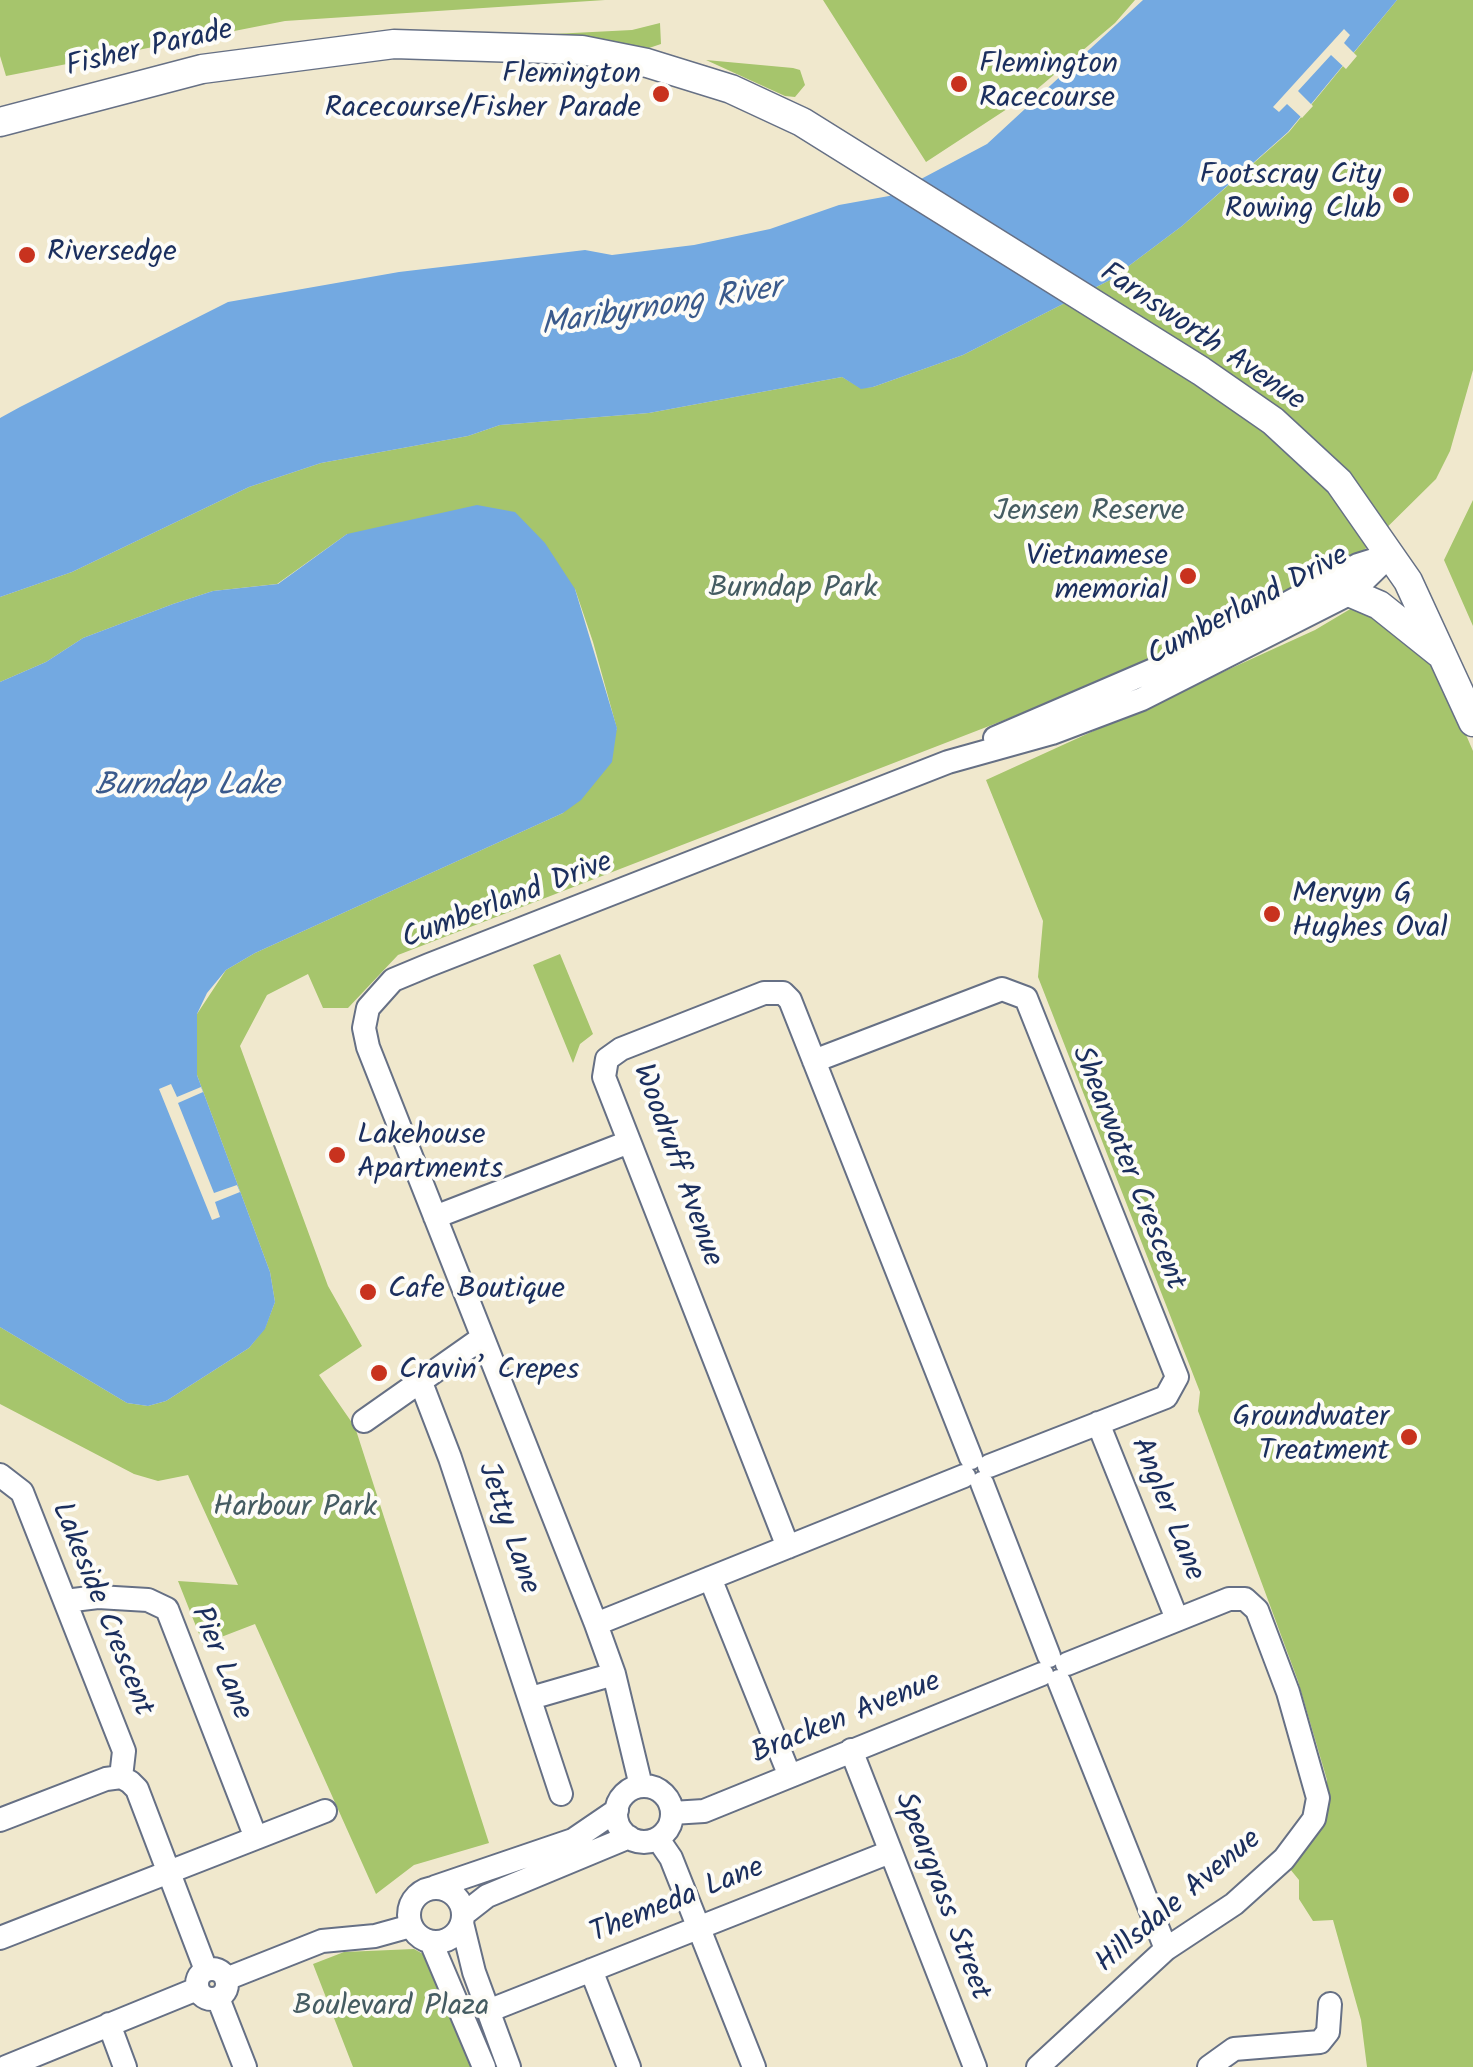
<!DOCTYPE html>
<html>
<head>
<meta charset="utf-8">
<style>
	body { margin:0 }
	canvas { display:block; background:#f0e8cd }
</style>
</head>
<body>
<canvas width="1473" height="2067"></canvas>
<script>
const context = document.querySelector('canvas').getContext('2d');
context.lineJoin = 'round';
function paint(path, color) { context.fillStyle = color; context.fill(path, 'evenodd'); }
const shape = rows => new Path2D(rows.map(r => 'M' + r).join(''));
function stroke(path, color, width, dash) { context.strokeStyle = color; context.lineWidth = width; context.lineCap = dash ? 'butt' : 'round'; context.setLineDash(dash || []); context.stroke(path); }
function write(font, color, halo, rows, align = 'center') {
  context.font = font + ' Kalam,sans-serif'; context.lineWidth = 8; context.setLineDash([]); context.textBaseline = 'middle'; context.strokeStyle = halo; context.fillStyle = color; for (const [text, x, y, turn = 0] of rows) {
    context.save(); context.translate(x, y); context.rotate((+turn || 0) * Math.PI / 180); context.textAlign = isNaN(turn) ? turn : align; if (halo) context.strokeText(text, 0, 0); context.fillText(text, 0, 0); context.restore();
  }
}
const green = shape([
	[0,0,605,0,285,21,6,76,0,56],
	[823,0,1135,0,1115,23,1036,90,926,162],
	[1397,0,1473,0,1473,370,1450,451,1436,479,1358,556,1206,642,398,955,348,1008,323,1008,308,974,267,995,240,1046,328,1286,362,1346,319,1375,355,1427,489,1843,414,1865,376,1894,255,1624,203,1644,178,1581,238,1585,188,1475,158,1481,134,1474,0,1404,0,1327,127,1403,148,1406,166,1401,249,1348,265,1328,275,1302,270,1272,197,1075,197,1014,226,970,255,953,563,813,617,729,593,642,575,589,347,534,277,584,213,591,173,604,83,638,46,662,0,682,0,597,72,572,249,487,321,463,468,436,500,425,649,413,842,377,861,388,873,387,963,355,1110,280,1182,226,1289,132],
	[660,23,661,44,649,48,553,34,632,30],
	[706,60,793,68,800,70,805,85,795,97,785,96],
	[1473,500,1473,626,1444,560],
	[1352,608,1368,609,1421,649,1441,677,1473,751,1473,2067,1367,2067,1361,2020,1333,1920,1313,1921,1299,1899,1299,1880,1290,1869,1326,1819,1327,1780,1298,1681,1198,1411,1200,1392,1038,977,1043,921,986,780,1315,630],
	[560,954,593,1034,580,1044,573,1063,533,965],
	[414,1949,425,1955,472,2067,353,2067,313,1964,344,1952]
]);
const water = shape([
	[1143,0,1397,0,1288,132,1182,226,1110,280,963,355,873,387,861,389,842,377,649,413,500,425,468,436,321,463,249,487,72,572,0,597,0,418,20,407,228,302,399,272,585,250,612,255,694,245,770,229,839,205,889,196,987,144],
	[477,505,515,512,545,543,575,589,617,728,612,762,581,800,563,813,255,953,226,970,207,993,197,1014,197,1075,270,1272,275,1302,265,1329,249,1348,166,1401,148,1406,127,1403,0,1327,0,682,46,662,83,638,173,604,213,591,278,584,347,534]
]);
const pier = shape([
	[1344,29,1350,35,1344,43,1357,56,1346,69,1331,55,1298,91,1313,106,1302,118,1287,104,1279,112,1273,107],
	[171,1084,177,1097,201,1087,203,1092,178,1103,214,1193,237,1185,240,1192,215,1202,220,1217,212,1220,159,1089]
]);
const minor = shape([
	[995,738,1209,646,1358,565,1390,555],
	[814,1061,1002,989,1026,998,1177,1377,1166,1397,989,1466],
	[435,1217,629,1142],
	[420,1380,450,1458,561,1794],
	[364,1421,482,1338],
	[1098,1423,1177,1619],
	[0,1475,22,1492,124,1751,121,1777],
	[982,1483,1049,1656],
	[788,1547,604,1077,607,1059,621,1049,764,993,783,993,790,1000,971,1458],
	[710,1578,789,1774],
	[596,1624,964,1476],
	[1059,1681,1166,1949],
	[531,1698,614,1674],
	[851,1750,975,2067],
	[641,1786,614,1674,596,1624,368,1047,364,1028,368,1008,393,980,429,965,948,762,1052,733,1142,699,1351,593,1390,555],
	'616 1814a28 28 0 1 1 56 0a28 28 0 1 1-56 0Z',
	[672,1813,704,1811,1042,1674],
	[0,1820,106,1779,121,1777,130,1782,137,1789,206,1970],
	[256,1838,325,1811],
	[658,1839,671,1858,754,2067],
	[435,1887,573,1840,617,1810],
	'409 1915a27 27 0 1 1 54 0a27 27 0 1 1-54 0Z',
	[464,1914,487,1896,629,1837],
	[462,1923,474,1972,509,2067],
	[0,1938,256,1838,167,1609,148,1600,98,1597,65,1601],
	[431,1942,484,2067],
	'197 1984a15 15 0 1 1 30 0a15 15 0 1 1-30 0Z',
	[591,1970,629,2067],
	[226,1979,322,1941,375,1936,411,1926],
	[218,1998,245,2067],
	[488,2011,890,1852],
	[109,2024,125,2067],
	[6,2067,197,1989],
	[1038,2067,1166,1949,1234,1904,1284,1859,1314,1819,1318,1798,1288,1692,1257,1610,1245,1599,1229,1599,1067,1664],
	[1209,2067,1234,2049,1320,2042,1328,2032,1330,2004]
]);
const major = shape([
	[0,122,202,69,394,44,582,50,647,63,731,89,802,122,1201,371,1273,421,1339,482,1408,581,1473,722],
	[1351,593,1379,605,1439,653]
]);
const markers = [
	[959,84,10,"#c8321e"],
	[661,94,10,"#c8321e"],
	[1401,195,10,"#c8321e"],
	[27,255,10,"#c8321e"],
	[1188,576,10,"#c8321e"],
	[1272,914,10,"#c8321e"],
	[337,1155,10,"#c8321e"],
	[368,1292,10,"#c8321e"],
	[379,1373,10,"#c8321e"],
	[1409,1437,10,"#c8321e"]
];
const streetNames = [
	["Fisher Parade",150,51,-13],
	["Farnsworth Avenue",1201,339,34],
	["Cumberland Drive",1249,608,-28],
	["Cumberland Drive",508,903,-21],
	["Woodruff Avenue",675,1166,70],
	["Shearwater Crescent",1126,1169,68],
	["Angler Lane",1165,1510,68],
	["Jetty Lane",506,1529,71],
	["Lakeside Crescent",100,1610,68],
	["Pier Lane",219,1664,68],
	["Bracken Avenue",847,1720,-22],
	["Speargrass Street",940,1897,69],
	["Themeda Lane",678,1903,-22],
	["Hillsdale Avenue",1180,1903,-40]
];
const poiNames = [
	["Flemington",979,67],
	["Racecourse",979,101],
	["Flemington",641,77,"right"],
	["Racecourse/Fisher Parade",641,111,"right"],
	["Footscray City",1381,178,"right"],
	["Rowing Club",1381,212,"right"],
	["Riversedge",47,255],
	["Vietnamese",1168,559,"right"],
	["memorial",1168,593,"right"],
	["Mervyn G",1292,897],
	["Hughes Oval",1292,931],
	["Lakehouse",357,1138],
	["Apartments",357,1172],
	["Cafe Boutique",388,1292],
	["Cravin’ Crepes",399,1373],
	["Groundwater",1389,1420,"right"],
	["Treatment",1389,1454,"right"]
];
const parkNames = [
	["Jensen Reserve",1089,514],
	["Burndap Park",793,591],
	["Harbour Park",295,1510],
	["Boulevard Plaza",391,2009]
];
const waterNames = [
	["Maribyrnong River",661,310,-9],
	["Burndap Lake",187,789]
];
paint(green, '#a6c56c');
paint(water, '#73a9e1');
paint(pier, '#f0e8cd');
stroke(minor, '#667085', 26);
stroke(major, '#667085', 31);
stroke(minor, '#fff', 22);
stroke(major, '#fff', 28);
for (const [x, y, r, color] of markers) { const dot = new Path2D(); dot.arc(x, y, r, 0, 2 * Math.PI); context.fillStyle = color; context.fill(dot); stroke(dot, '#fdfcf7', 4); }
write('30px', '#1b2f5e', '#fdfcf7', streetNames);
write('30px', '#1b2f5e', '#fdfcf7', poiNames, 'left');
write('30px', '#455c62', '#fdfcf7', parkNames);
write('italic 32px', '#3a5a8c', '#fdfcf7', waterNames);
</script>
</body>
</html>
